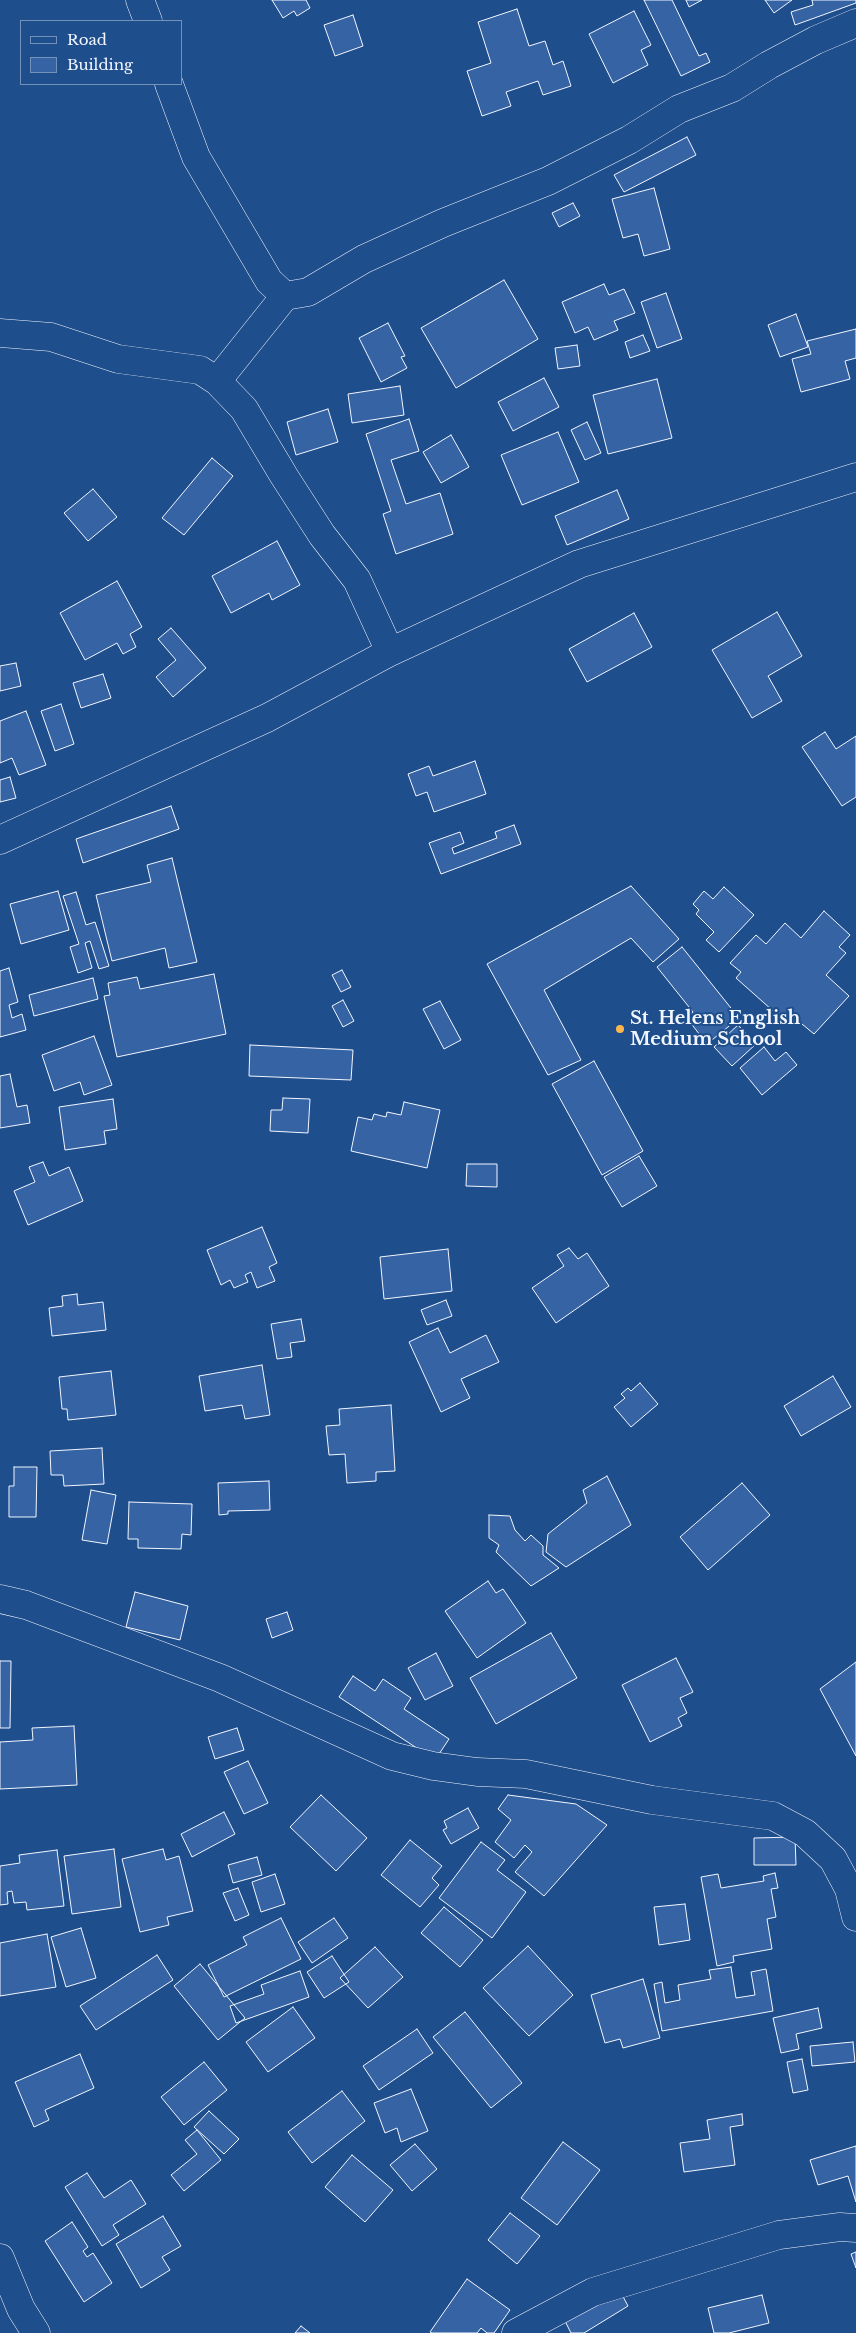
<!DOCTYPE html>
<html>
<head>
<meta charset="utf-8">
<style>
	body { margin:0 }
	#map { position:relative; width:856px; height:2333px; overflow:hidden; background:#1f4e8c; font-family:"Libre Baskerville",serif }
	canvas { display:block }
	.legend { position:absolute; left:20px; top:20px; width:162px; height:65px; box-sizing:border-box; background:#1f4e8c; border:1px solid #7391ba; margin:0; padding:6px 9px; list-style:none; font-size:15px; color:#f2f6ff }
	.legend li { display:flex; align-items:center; gap:10px; height:25px }
	.legend b { width:25px; border:1px solid #7391ba }
</style>
</head>
<body>
<div id="map">
<canvas width="856" height="2333"></canvas>
<ul class="legend">
<li><b style="height:6px;background:#1f4e8c"></b>Road</li>
<li><b style="height:14px;background:#3563a3"></b>Building</li>
</ul>
</div>
<script>
const context = document.querySelector('canvas').getContext('2d');
context.lineJoin = 'round';
function paint(path, color) { context.fillStyle = color; context.fill(path, 'evenodd'); }
const shape = rows => new Path2D(rows.map(r => 'M' + r).join(''));
function stroke(path, color, width, dash) { context.strokeStyle = color; context.lineWidth = width; context.lineCap = dash ? 'butt' : 'round'; context.setLineDash(dash || []); context.stroke(path); }
function write(font, color, halo, rows, align = 'center') {
  context.font = font + ' "Libre Baskerville",serif'; context.lineWidth = 4; context.setLineDash([]); context.textBaseline = 'middle'; context.strokeStyle = halo; context.fillStyle = color; for (const [text, x, y, turn = 0] of rows) {
    context.save(); context.translate(x, y); context.rotate((+turn || 0) * Math.PI / 180); context.textAlign = isNaN(turn) ? turn : align; if (halo) context.strokeText(text, 0, 0); context.fillText(text, 0, 0); context.restore();
  }
}
const building = shape([
	[272,0,306,0,310,8,297,16,294,11,283,18,272,0],
	[644,0,672,0,699,56,706,53,710,62,681,76,644,0],
	[686,0,702,0,689,7,686,0],
	[765,0,792,0,774,13,765,0],
	[812,0,856,0,856,3,795,25,791,12,813,5,812,0],
	[517,9,529,46,545,41,553,65,563,61,571,86,543,95,538,81,506,92,511,106,482,116,467,71,491,63,478,22,517,9],
	[634,11,651,45,641,50,648,65,613,83,589,34,634,11],
	[353,15,363,46,335,56,324,25,353,15],
	[687,137,696,155,624,192,614,175,687,137],
	[654,188,670,249,644,256,638,234,623,238,612,199,654,188],
	[573,203,580,216,559,227,552,213,573,203],
	[504,280,538,339,456,388,421,328,504,280],
	[604,284,609,295,624,289,635,313,614,321,618,330,594,340,588,327,575,333,562,302,604,284],
	[666,293,682,339,657,348,641,302,666,293],
	[796,314,808,347,780,357,768,325,796,314],
	[388,323,405,356,401,357,407,368,381,382,359,338,388,323],
	[856,329,856,358,845,361,850,379,801,392,792,359,811,354,807,341,856,329],
	[643,335,650,351,630,358,625,342,643,335],
	[577,345,580,366,558,369,555,348,577,345],
	[544,378,559,407,513,431,498,402,544,378],
	[657,379,672,438,608,454,593,395,657,379],
	[400,386,404,415,352,423,348,394,400,386],
	[328,409,338,442,296,455,287,422,328,409],
	[409,419,419,451,391,460,406,504,440,493,453,534,396,554,383,514,391,511,366,434,409,419],
	[587,422,601,453,585,460,571,430,587,422],
	[558,432,579,482,522,505,501,455,558,432],
	[451,435,469,467,441,483,423,452,451,435],
	[212,458,233,476,184,535,162,518,212,458],
	[93,489,117,517,88,541,64,513,93,489],
	[617,490,629,519,567,545,555,516,617,490],
	[277,541,300,585,272,600,269,593,231,613,212,576,277,541],
	[117,581,142,627,130,634,136,647,123,654,117,643,85,660,60,613,117,581],
	[777,612,802,656,768,676,782,701,752,718,712,650,777,612],
	[634,613,652,647,587,682,569,649,634,613],
	[171,628,206,668,173,697,156,677,176,660,158,639,171,628],
	[16,663,21,686,0,691,0,666,16,663],
	[103,674,111,698,81,708,73,683,103,674],
	[61,704,74,744,55,751,41,711,61,704],
	[26,711,46,765,19,775,12,758,0,763,0,721,26,711],
	[825,732,836,749,856,736,856,797,842,806,802,747,825,732],
	[475,761,486,794,434,812,427,792,416,796,408,774,429,766,433,776,475,761],
	[10,777,16,798,0,802,0,780,10,777],
	[171,806,179,829,83,863,76,839,171,806],
	[514,825,521,844,441,874,429,843,460,832,464,843,452,848,454,854,497,838,495,832,514,825],
	[172,858,197,962,169,968,165,948,112,961,96,895,151,882,147,865,172,858],
	[631,886,679,939,653,962,631,938,544,990,581,1060,548,1075,487,964,631,886],
	[724,887,754,915,719,952,706,940,714,932,696,914,699,910,693,904,704,891,713,899,724,887],
	[58,891,69,930,21,944,10,904,58,891],
	[76,892,86,925,95,922,109,966,99,969,90,941,85,943,92,968,78,973,70,947,79,944,63,896,76,892],
	[824,911,850,935,839,947,846,953,826,975,849,996,814,1034,796,1019,790,1026,736,978,741,972,730,963,756,935,766,944,785,923,801,938,824,911],
	[682,947,739,1018,707,1044,686,1017,693,1012,657,967,682,947],
	[9,968,18,1002,9,1005,12,1018,22,1014,26,1030,0,1037,0,971,9,968],
	[342,970,351,987,341,992,332,975,342,970],
	[214,974,226,1034,117,1057,104,996,110,995,108,983,137,977,140,989,214,974],
	[93,978,98,999,34,1016,29,995,93,978],
	[343,1000,354,1021,343,1027,332,1006,343,1000],
	[440,1001,461,1040,444,1049,423,1009,440,1001],
	[738,1025,756,1044,732,1066,714,1047,738,1025],
	[94,1036,112,1085,84,1095,80,1082,54,1091,42,1055,94,1036],
	[250,1045,353,1050,351,1080,249,1076,250,1045],
	[764,1047,775,1061,786,1052,797,1065,762,1095,740,1068,764,1047],
	[594,1061,643,1151,602,1175,552,1084,594,1061],
	[10,1074,17,1107,27,1105,30,1123,0,1128,0,1076,10,1074],
	[283,1098,310,1099,308,1133,270,1131,271,1110,282,1110,283,1098],
	[113,1099,117,1129,104,1131,106,1144,65,1150,59,1107,113,1099],
	[404,1102,440,1110,427,1168,351,1151,358,1117,372,1120,374,1114,386,1117,387,1112,401,1115,404,1102],
	[639,1156,657,1186,622,1207,604,1177,639,1156],
	[43,1162,49,1176,69,1167,83,1201,28,1225,14,1191,35,1182,29,1167,43,1162],
	[467,1164,497,1164,497,1187,466,1186,467,1164],
	[262,1227,277,1263,269,1267,275,1281,257,1288,251,1272,245,1275,248,1282,234,1288,230,1280,221,1285,207,1250,262,1227],
	[569,1248,578,1259,587,1253,609,1286,556,1323,532,1288,564,1266,557,1255,569,1248],
	[448,1249,452,1291,384,1299,380,1257,448,1249],
	[77,1294,78,1305,103,1302,106,1330,52,1336,49,1308,63,1306,62,1296,77,1294],
	[446,1300,452,1316,427,1325,421,1310,446,1300],
	[301,1319,305,1341,290,1343,292,1357,277,1359,271,1324,301,1319],
	[438,1328,450,1353,486,1335,499,1362,461,1379,470,1398,441,1412,409,1342,438,1328],
	[262,1365,270,1415,245,1419,242,1405,205,1411,199,1376,262,1365],
	[111,1371,116,1415,68,1420,67,1409,62,1409,59,1377,111,1371],
	[833,1376,851,1407,801,1436,784,1406,833,1376],
	[640,1383,658,1404,631,1427,614,1407,625,1398,621,1394,628,1388,631,1391,640,1383],
	[391,1405,395,1471,376,1472,376,1481,347,1483,345,1454,329,1455,326,1426,340,1425,339,1409,391,1405],
	[102,1448,104,1484,64,1486,63,1475,51,1475,50,1451,102,1448],
	[14,1467,37,1467,36,1517,9,1517,9,1486,14,1486,14,1467],
	[607,1476,631,1525,566,1567,546,1552,548,1534,587,1503,583,1490,607,1476],
	[269,1481,270,1510,228,1511,228,1514,219,1515,218,1483,269,1481],
	[742,1483,770,1515,708,1570,680,1537,742,1483],
	[91,1490,116,1495,107,1544,82,1540,91,1490],
	[129,1502,192,1504,191,1535,182,1534,181,1549,138,1548,138,1539,128,1539,129,1502],
	[489,1515,510,1516,515,1530,525,1541,531,1535,543,1546,543,1555,559,1568,531,1586,496,1552,499,1545,489,1538,489,1515],
	[488,1581,496,1593,503,1589,526,1623,477,1658,445,1611,488,1581],
	[135,1592,188,1606,180,1640,126,1627,135,1592],
	[287,1612,293,1630,272,1638,266,1619,287,1612],
	[551,1633,577,1678,496,1724,470,1678,551,1633],
	[436,1653,453,1686,425,1700,408,1668,436,1653],
	[676,1658,693,1692,680,1698,687,1713,678,1718,682,1726,650,1742,622,1685,676,1658],
	[0,1661,11,1661,10,1728,0,1728,0,1661],
	[856,1662,856,1756,820,1689,856,1662],
	[353,1676,375,1691,383,1679,411,1698,404,1709,449,1739,435,1760,339,1697,353,1676],
	[74,1726,77,1785,0,1789,0,1742,33,1740,32,1728,74,1726],
	[237,1728,244,1750,215,1759,208,1737,237,1728],
	[248,1761,268,1803,244,1814,224,1772,248,1761],
	[321,1795,367,1838,336,1871,290,1827,321,1795],
	[508,1795,576,1804,607,1825,544,1896,515,1872,532,1852,525,1845,514,1858,495,1842,511,1820,498,1809,508,1795],
	[468,1808,479,1828,451,1844,443,1830,447,1828,444,1821,468,1808],
	[224,1812,235,1834,192,1857,181,1834,224,1812],
	[795,1837,796,1865,754,1865,754,1838,795,1837],
	[410,1840,442,1866,432,1878,439,1885,420,1907,381,1875,410,1840],
	[481,1842,505,1860,497,1870,526,1892,492,1938,439,1898,481,1842],
	[114,1849,121,1907,72,1914,64,1856,114,1849],
	[163,1849,166,1860,179,1856,193,1911,167,1917,169,1925,140,1932,122,1859,163,1849],
	[57,1850,64,1906,27,1910,26,1902,14,1903,12,1891,7,1892,8,1904,0,1905,0,1866,20,1863,19,1855,57,1850],
	[257,1857,262,1875,233,1883,228,1865,257,1857],
	[775,1873,778,1888,771,1889,776,1917,767,1919,772,1949,733,1956,734,1962,717,1966,701,1877,718,1874,721,1888,764,1881,763,1876,775,1873],
	[275,1874,285,1904,261,1912,252,1882,275,1874],
	[238,1888,249,1915,235,1921,223,1893,238,1888],
	[685,1904,690,1940,659,1945,654,1907,685,1904],
	[444,1907,483,1940,460,1967,421,1933,444,1907],
	[281,1918,301,1959,224,1997,208,1965,247,1945,243,1937,281,1918],
	[334,1918,348,1938,312,1963,298,1942,334,1918],
	[81,1928,96,1978,66,1987,51,1937,81,1928],
	[47,1934,56,1987,0,1996,0,1943,47,1934],
	[528,1946,573,1995,529,2036,483,1988,528,1946],
	[375,1947,403,1977,368,2008,340,1978,375,1947],
	[157,1955,173,1980,96,2030,80,2006,157,1955],
	[332,1956,349,1982,324,1998,307,1972,332,1956],
	[200,1964,245,2018,218,2040,174,1986,200,1964],
	[731,1967,736,1998,755,1995,751,1972,766,1969,773,2011,662,2031,654,1984,662,1982,665,2003,680,2000,678,1985,711,1979,709,1970,731,1967],
	[300,1971,309,1997,236,2023,230,2006,264,1994,261,1985,300,1971],
	[643,1979,660,2038,623,2048,620,2039,605,2043,591,1995,643,1979],
	[293,2007,315,2038,268,2072,246,2042,293,2007],
	[818,2008,822,2028,796,2034,799,2049,781,2053,773,2018,818,2008],
	[465,2012,522,2083,491,2108,433,2037,465,2012],
	[417,2029,433,2053,379,2090,363,2066,417,2029],
	[853,2042,855,2062,812,2066,810,2046,853,2042],
	[80,2054,94,2088,45,2110,49,2120,34,2127,15,2082,80,2054],
	[802,2059,808,2090,793,2093,787,2062,802,2059],
	[204,2062,227,2090,184,2125,161,2097,204,2062],
	[411,2089,428,2131,401,2142,397,2128,385,2133,374,2103,411,2089],
	[342,2091,365,2121,312,2163,288,2132,342,2091],
	[209,2111,239,2139,224,2154,194,2127,209,2111],
	[742,2114,743,2125,730,2127,735,2165,684,2172,680,2143,710,2139,707,2120,742,2114],
	[197,2130,221,2160,184,2191,171,2175,197,2154,185,2140,197,2130],
	[563,2142,600,2170,557,2225,521,2198,563,2142],
	[415,2144,437,2169,412,2191,390,2165,415,2144],
	[856,2146,856,2202,848,2176,818,2185,810,2160,856,2146],
	[352,2155,393,2190,365,2222,325,2187,352,2155],
	[87,2173,104,2198,131,2180,146,2204,113,2225,119,2235,102,2246,65,2187,87,2173],
	[510,2213,540,2236,517,2264,488,2240,510,2213],
	[163,2216,181,2246,162,2257,170,2270,141,2288,116,2244,163,2216],
	[72,2222,88,2247,83,2251,87,2257,93,2253,112,2283,84,2302,45,2241,72,2222],
	[856,2252,856,2268,851,2254,856,2252],
	[467,2279,510,2310,494,2333,487,2333,481,2328,477,2333,432,2333,430,2332,467,2279],
	[619,2289,628,2306,584,2333,571,2333,565,2321,619,2289],
	[762,2295,769,2323,729,2333,714,2333,708,2308,762,2295],
	[301,2326,310,2333,295,2333,301,2326]
]);
const minor = shape([
	[140,0,148,21],
	[169,84,196,157,269,281,285,296,308,292,364,259,443,223,548,181,629,140,679,109,732,88,769,65,816,40,856,23],
	[0,333,51,337,118,359,200,370,217,381,244,409,284,476,322,535,357,580,390,652],
	[217,381,285,296],
	[0,840,267,718,390,652,579,564,856,477],
	[0,1599,26,1605,220,1678,392,1756,433,1766,477,1772,526,1774,652,1800,773,1816,805,1833,833,1859,849,1889,856,1917],
	[516,2333,593,2292,779,2235,840,2227,856,2228]
]);
const secondary = shape([
	[0,2258,21,2309,36,2333]
]);
const markers = [
	[620,1029,5,"#ffb74d"]
];
const poiNames = [
	["St. Helens English",630,1019],
	["Medium School",630,1040]
];
paint(building, '#3563a3');
stroke(building, '#f2f6ff', 1);
stroke(minor, '#f2f6ff', 29);
stroke(secondary, '#f2f6ff', 29);
stroke(minor, '#1f4e8c', 28);
stroke(secondary, '#1f4e8c', 28);
for (const [x, y, r, color] of markers) { const dot = new Path2D(); dot.arc(x, y, r, 0, 2 * Math.PI); context.fillStyle = color; context.fill(dot); stroke(dot, '#1f4e8c', 2); }
write('bold 18px', '#f2f6ff', '#1f4e8c', poiNames, 'left');
</script>
</body>
</html>
